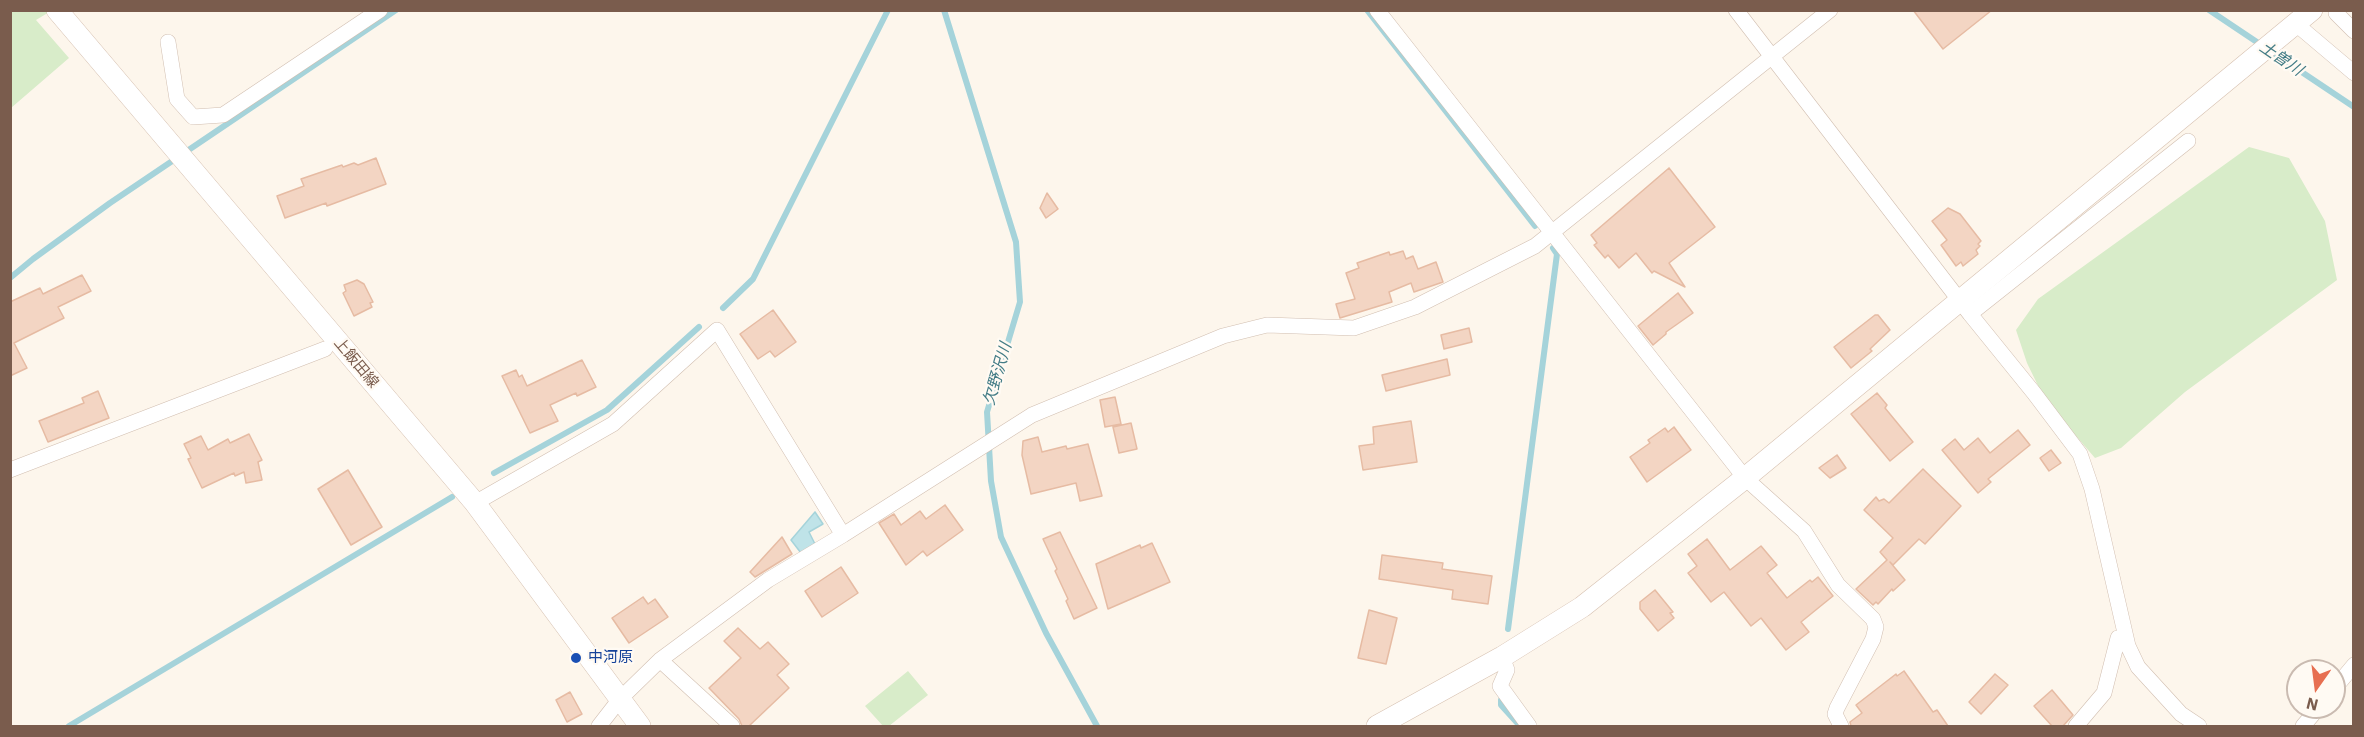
<!DOCTYPE html>
<html>
<head>
<meta charset="utf-8">
<style>
	body { margin:0 }
	#map { position:relative; width:2364px; height:737px; overflow:hidden; background:#fdf6ec; font-family:"IBM Plex Sans",sans-serif }
	canvas { display:block }
	.frame { position:absolute; inset:0; border:12px solid #7a5c4d; pointer-events:none }
	.north { position:absolute; left:2286px; top:659px; width:60px; height:60px; box-sizing:border-box; background:#fffaf3; border:2px solid #cabbb1; border-radius:50%; rotate:194deg; font-size:16px; font-weight:700; line-height:24px; text-align:center; color:#7a5c4d }
	.north::after { content:''; display:block; margin:auto; width:21px; height:27px; background:#e76f51; clip-path:polygon(50% 0,100% 100%,50% 72%,0 100%) }
</style>
</head>
<body>
<div id="map">
<canvas width="2364" height="737"></canvas>
<div class="frame"></div>
<div class="north">N</div>
</div>
<script>
const context = document.querySelector('canvas').getContext('2d');
context.lineJoin = 'round';
function paint(path, color) { context.fillStyle = color; context.fill(path, 'evenodd'); }
const shape = rows => new Path2D(rows.map(r => 'M' + r).join(''));
function stroke(path, color, width, dash) { context.strokeStyle = color; context.lineWidth = width; context.lineCap = dash ? 'butt' : 'round'; context.setLineDash(dash || []); context.stroke(path); }
function write(font, color, halo, rows, align = 'center') {
  context.font = font + ' "IBM Plex Sans","Noto Sans JP",sans-serif'; context.lineWidth = 4.5; context.setLineDash([]); context.textBaseline = 'middle'; context.strokeStyle = halo; context.fillStyle = color; for (const [text, x, y, turn = 0] of rows) {
    context.save(); context.translate(x, y); context.rotate((+turn || 0) * Math.PI / 180); context.textAlign = isNaN(turn) ? turn : align; if (halo) context.strokeText(text, 0, 0); context.fillText(text, 0, 0); context.restore();
  }
}
const green = shape([
	[11,11,51,11,36,20,69,58,11,108],
	[2249,147,2289,158,2325,221,2337,280,2185,392,2121,448,2095,458,2045,400,2027,363,2016,330,2038,299],
	[908,671,928,695,889,726,883,726,865,706]
]);
const water = shape([
	[815,512,823,524,809,532,815,544,801,553,791,540,815,512]
]);
const stream = shape([
	[944,10,1016,242,1020,302,987,412,991,481,1001,537,1046,633,1097,726],
	[1367,10,1535,226],
	[2209,10,2354,107],
	[10,278,33,259,110,203,396,10],
	[723,308,753,279,888,10],
	[494,473,607,410,699,327],
	[1508,629,1557,254,1553,248],
	[1501,700,1501,705,1520,726],
	[69,726,452,497]
]);
const building = shape([
	[1913,10,1992,10,1943,49,1913,10],
	[376,158,386,184,327,206,326,203,285,218,277,196,304,186,301,179,342,165,343,167,354,163,358,165,376,158],
	[1669,168,1715,227,1669,263,1685,287,1654,271,1652,273,1636,253,1619,268,1608,255,1605,258,1594,245,1597,243,1591,235,1669,168],
	[1047,193,1058,209,1046,218,1040,208,1047,193],
	[1948,208,1960,214,1981,241,1978,244,1980,246,1976,250,1978,254,1963,266,1961,262,1956,266,1941,245,1947,240,1932,221,1948,208],
	[1403,251,1406,259,1413,256,1418,269,1436,262,1443,282,1414,292,1411,283,1389,292,1392,302,1340,318,1336,304,1355,299,1346,273,1359,268,1357,263,1389,252,1390,255,1403,251],
	[82,275,91,291,58,307,64,318,14,343,27,368,10,376,10,302,40,288,43,294,82,275],
	[357,280,364,284,373,302,370,303,372,307,354,316,343,293,346,291,344,285,357,280],
	[1678,293,1693,313,1666,332,1666,334,1653,345,1638,326,1678,293],
	[773,310,796,342,775,357,770,351,758,359,740,334,773,310],
	[1875,315,1878,315,1890,330,1870,349,1872,351,1851,368,1834,347,1875,315],
	[1469,328,1472,342,1444,349,1441,335,1469,328],
	[1447,359,1450,375,1386,391,1382,375,1447,359],
	[582,360,596,387,577,396,576,393,550,405,558,421,530,433,502,376,516,370,519,377,522,375,527,386,582,360],
	[98,391,109,418,48,442,39,421,84,403,82,398,98,391],
	[1877,393,1887,405,1885,408,1913,442,1890,461,1851,414,1877,393],
	[1115,397,1121,424,1105,427,1100,400,1115,397],
	[1411,421,1417,462,1363,470,1359,446,1374,444,1373,427,1411,421],
	[1131,423,1137,449,1119,453,1113,427,1131,423],
	[1674,427,1691,450,1647,482,1630,457,1650,443,1648,440,1665,428,1668,432,1674,427],
	[2018,430,2030,445,1988,479,1991,482,1978,493,1942,450,1955,439,1964,450,1978,438,1990,453,2018,430],
	[249,434,262,460,258,462,262,480,246,483,244,472,235,476,234,473,202,488,188,459,191,458,184,444,201,436,208,450,228,439,230,443,249,434],
	[1038,437,1042,452,1066,446,1067,449,1088,444,1102,496,1080,501,1076,483,1031,494,1022,455,1023,441,1038,437],
	[2051,450,2061,463,2049,471,2040,458,2051,450],
	[1837,455,1846,468,1830,478,1819,468,1837,455],
	[1923,469,1961,506,1925,544,1919,539,1893,565,1890,562,1905,580,1893,591,1892,589,1878,604,1876,602,1873,605,1856,589,1887,560,1880,552,1893,538,1864,510,1876,497,1879,501,1884,499,1889,503,1923,469],
	[348,470,382,527,351,545,318,489,348,470],
	[945,505,963,530,927,556,923,551,906,565,879,523,894,514,901,525,920,511,926,519,945,505],
	[1060,532,1097,608,1074,619,1066,601,1068,599,1055,571,1057,569,1043,539,1060,532],
	[782,537,792,554,755,577,750,572,782,537],
	[1707,539,1730,570,1761,546,1777,565,1767,573,1787,598,1810,580,1812,582,1818,577,1833,596,1801,622,1809,632,1786,650,1761,618,1751,626,1724,592,1711,602,1688,573,1697,566,1688,554,1707,539],
	[1152,543,1170,582,1108,609,1096,564,1140,545,1141,548,1152,543],
	[1382,555,1443,563,1442,569,1492,576,1488,604,1452,599,1453,590,1379,579,1382,555],
	[841,567,858,593,822,617,805,591,841,567],
	[1655,590,1673,612,1670,613,1674,618,1658,631,1640,609,1640,602,1655,590],
	[643,597,648,604,655,599,668,617,629,643,612,618,643,597],
	[1369,610,1397,618,1386,664,1358,658,1369,610],
	[738,628,760,649,768,642,789,664,777,675,789,688,749,726,742,726,739,719,709,688,741,658,724,641,738,628],
	[1904,671,1933,712,1937,710,1948,726,1851,726,1850,722,1862,713,1856,705,1896,674,1897,676,1904,671],
	[1995,674,2008,685,1981,714,1969,702,1995,674],
	[2052,690,2073,715,2063,726,2052,726,2034,706,2052,690],
	[570,692,582,714,567,722,556,700,570,692]
]);
const street = shape([
	[1377,10,1745,478,1804,531,1838,585,1873,619,1876,627,1873,639,1837,708,1835,714,1841,726],
	[1736,10,1970,314,2034,393,2080,454,2092,489,2128,646,2138,667,2181,714,2199,726],
	[2336,13,2354,31],
	[2296,24,2354,73],
	[168,42,177,99,193,117,223,115,380,10],
	[1970,314,2188,141],
	[10,470,325,349],
	[475,503,613,424,717,330,843,535],
	[1502,657,1507,670,1500,686,1529,726],
	[660,660,732,726],
	[2334,689,2354,665],
	[599,726,620,699,660,660,768,580,843,535,1032,415,1223,336,1267,325,1354,328,1415,307,1535,246,1830,10],
	[2076,726,2104,693,2118,638,2125,637],
	[2303,726,2319,707]
]);
const secondary = shape([
	[57,10,475,503,640,726],
	[1377,726,1502,657,1582,607,1745,478,2312,10]
]);
const markers = [
	[576,658,6,"#1a4fb4"]
];
const streetNames = [
	["上飯田線",356,363,50]
];
const transitNames = [
	["中河原",588,658]
];
const waterNames = [
	["土曽川",2281,59,34],
	["欠野沢川",998,374,-74]
];
paint(green, '#d8ecc9');
paint(water, '#bfe3e8');
stroke(water, '#a5d3da', 1.5);
stroke(stream, '#a5d3da', 6);
paint(building, '#f3d5c3');
stroke(building, '#e6bba3', 1.5);
stroke(street, '#d1beb0', 16);
stroke(secondary, '#d6c0b0', 22);
stroke(street, '#fff', 15);
stroke(secondary, '#fff', 21);
for (const [x, y, r, color] of markers) { const dot = new Path2D(); dot.arc(x, y, r, 0, 2 * Math.PI); context.fillStyle = color; context.fill(dot); stroke(dot, '#fffaf3', 2); }
write('15px', '#7a5c4d', '#fffaf3', streetNames);
write('15px', '#164399', '#fffaf3', transitNames, 'left');
write('italic 16px', '#437c86', '#fffaf3', waterNames);
</script>
</body>
</html>
